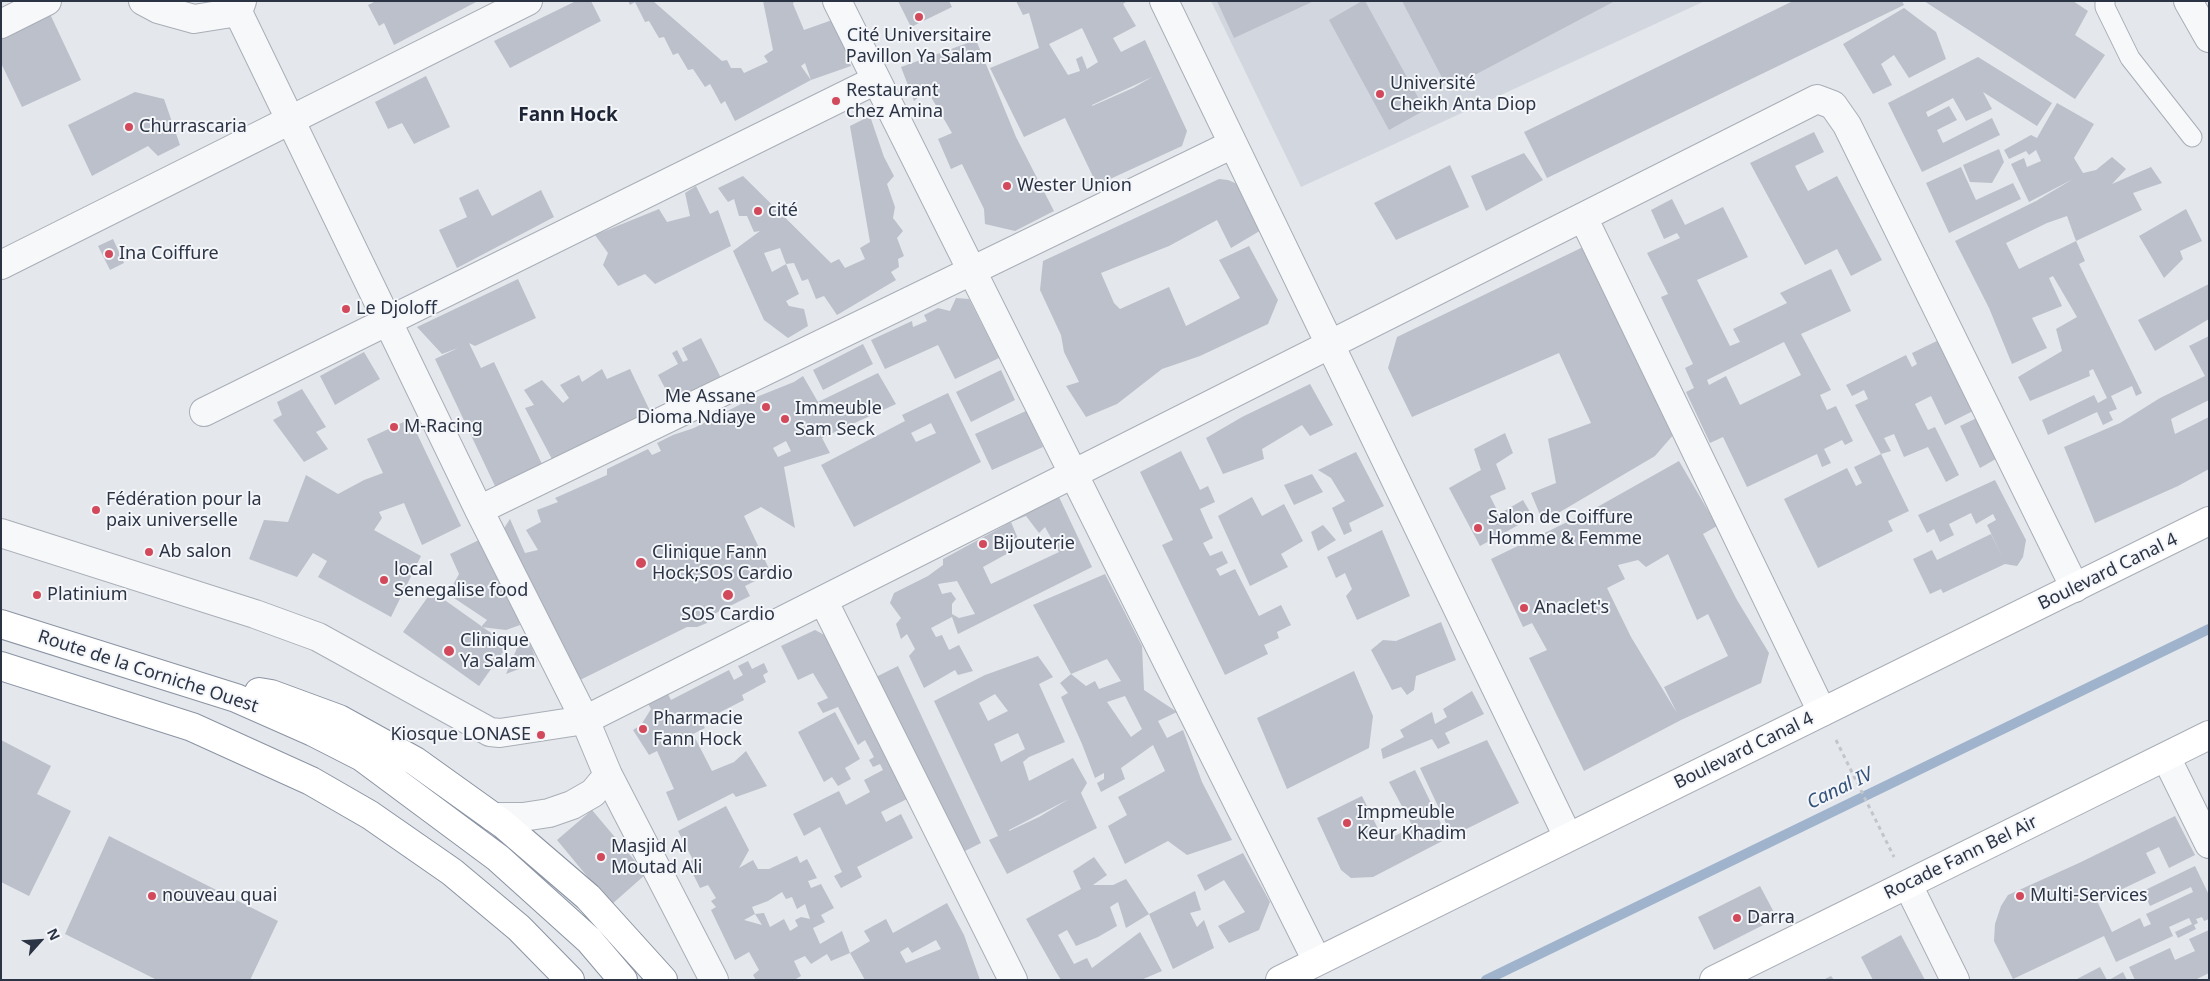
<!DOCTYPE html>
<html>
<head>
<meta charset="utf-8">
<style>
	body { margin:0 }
	#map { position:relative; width:2210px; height:981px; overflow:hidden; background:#e4e7ec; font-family:"Noto Sans",sans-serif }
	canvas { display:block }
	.frame { position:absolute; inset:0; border:2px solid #2b3445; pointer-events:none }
	.north { position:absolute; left:15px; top:916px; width:50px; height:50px; -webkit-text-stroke:4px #f4f6f9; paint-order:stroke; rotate:64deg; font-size:14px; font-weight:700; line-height:20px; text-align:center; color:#2b3445 }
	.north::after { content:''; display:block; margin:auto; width:18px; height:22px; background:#2b3445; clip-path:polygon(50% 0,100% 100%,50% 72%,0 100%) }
</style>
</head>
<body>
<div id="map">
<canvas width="2210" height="981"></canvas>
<div class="frame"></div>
<div class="north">N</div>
</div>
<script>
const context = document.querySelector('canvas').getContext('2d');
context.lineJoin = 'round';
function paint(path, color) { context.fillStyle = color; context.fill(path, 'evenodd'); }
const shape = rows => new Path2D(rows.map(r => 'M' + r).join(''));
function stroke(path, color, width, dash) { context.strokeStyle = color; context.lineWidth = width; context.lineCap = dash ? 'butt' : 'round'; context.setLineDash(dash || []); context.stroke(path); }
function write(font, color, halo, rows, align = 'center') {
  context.font = font + ' "Noto Sans",sans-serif'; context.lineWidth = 4; context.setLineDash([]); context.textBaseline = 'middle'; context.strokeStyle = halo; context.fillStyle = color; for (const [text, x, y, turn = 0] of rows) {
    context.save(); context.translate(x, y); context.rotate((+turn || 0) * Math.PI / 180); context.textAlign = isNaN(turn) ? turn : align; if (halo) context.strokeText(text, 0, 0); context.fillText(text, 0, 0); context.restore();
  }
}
const built = shape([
	[1211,1,1705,1,1301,187]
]);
const stream = shape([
	[1486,980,2209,629]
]);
const building = shape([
	[376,1,478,1,394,45,384,23,379,26,368,5],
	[576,1,591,1,601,21,510,68,494,41],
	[628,1,653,1,722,61,727,60,731,68,741,68,744,73,768,62,764,56,773,50,763,1,794,1,793,4,804,30,835,19,851,66,811,80,735,121,725,101,721,104,710,84,705,87,693,69,688,70,678,53,673,55,664,37,659,38,649,21,645,22,635,2,630,5],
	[805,63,811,80,801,66],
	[898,1,949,1,952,7,911,27],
	[1016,1,1127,1,1123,4,1136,26,1113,38,1121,52,1145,40,1187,131,1182,146,1097,185,1065,118,1024,137,990,68,1039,48,1029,13,1023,15],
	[1082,28,1098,62,1087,69,1082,56,1076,59,1080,71,1068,75,1049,44],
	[1152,77,1133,88,1092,106,1092,105],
	[1217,1,1314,1,1234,38],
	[1362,1,1365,1,1425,110,1389,130,1329,20],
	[1402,1,1615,1,1448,89],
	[1793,1,1902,1,1904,5,1547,178,1524,132],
	[1924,1,2073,1,2088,11,2075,35,2105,55,2075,99],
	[1904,8,1936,32,1946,59,1909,78,1894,55,1881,64,1892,85,1873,94,1843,44],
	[50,14,81,80,22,107,1,63,1,37],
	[976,40,1016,137,1054,211,1015,231,985,224,984,209,962,164,951,169,938,139,952,133,927,90,914,101,901,67],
	[1978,57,2052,103,2037,126,1983,92,1992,109,1966,121,1953,98,1926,112,1928,117,1949,106,1957,120,1937,130,1943,143,1992,118,2000,135,1922,172,1888,103],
	[426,76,450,127,414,144,402,123,388,129,375,102],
	[135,92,164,99,180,145,158,156,148,146,92,176,68,125],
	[2057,103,2094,124,2074,158,2083,173,2096,170,2112,157,2126,169,2112,184,2151,167,2162,183,2133,193,2142,210,2076,241,2067,216,2047,223,2006,243,2019,269,2076,241,2085,261,2079,264,2142,393,2136,396,2132,386,2111,396,2117,409,2109,412,2113,420,2103,425,2097,412,2048,435,2042,420,2094,395,2098,403,2107,398,2093,369,2089,371,2090,376,2030,401,2018,377,2062,351,2056,329,2077,317,2053,276,2049,278,2062,306,2032,318,2047,348,2012,364,1989,308,1955,241,2036,201,2073,179,2029,202,2011,164,2024,158,2027,167,2041,161,2036,150,2029,155,2026,151,2009,159,2004,150,2031,135,2037,138],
	[870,116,884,157,894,176,887,184,895,207,893,218,903,231,897,238,904,256,898,259,899,267,891,272,896,280,837,315,824,296,816,299,808,279,802,281,794,263,786,264,780,248,764,253,772,272,786,264,799,294,786,301,789,306,804,309,808,326,788,338,764,320,733,251,760,231,754,232,747,216,739,216,734,199,728,202,718,188,743,176,831,263,839,259,845,268,865,259,860,248,870,242,850,126],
	[1814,132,1824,152,1795,166,1800,176,1808,191,1837,176,1882,260,1851,276,1837,249,1805,265,1750,163],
	[1999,149,2004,162,1992,183,1970,182,1963,165],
	[1524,153,1543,180,1486,211,1471,176],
	[1450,165,1469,207,1396,240,1374,203],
	[1961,167,1976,200,2013,183,2021,199,1949,233,1926,183],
	[1219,179,1228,180,1242,186,1263,229,1231,248,1217,220,1169,246,1101,273,1114,303,1120,309,1169,287,1186,326,1240,298,1219,260,1249,246,1278,300,1268,324,1200,356,1162,369,1117,404,1086,417,1066,386,1079,382,1064,352,1061,335,1040,290,1043,261],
	[696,186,710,214,718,210,731,246,655,284,645,274,618,286,603,265,608,253,595,235,659,209,667,222,690,216,685,193],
	[478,189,492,216,541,190,554,217,457,268,439,230,467,217,459,198],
	[1672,199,1685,225,1723,207,1748,257,1697,280,1730,346,1740,342,1733,329,1787,303,1780,293,1831,269,1851,311,1801,334,1831,390,1820,395,1827,410,1836,406,1853,441,1845,445,1842,440,1824,449,1831,463,1822,467,1817,454,1747,487,1723,437,1710,443,1686,392,1694,388,1685,368,1693,364,1661,297,1668,294,1647,253,1680,238,1677,233,1664,239,1651,210],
	[1784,342,1801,375,1740,405,1726,376,1709,385,1707,380],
	[2186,209,2202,241,2180,251,2183,259,2164,278,2139,236],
	[113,239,124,263,110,270,98,246],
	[1583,247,1674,434,1655,456,1543,522,1531,493,1556,483,1548,439,1591,423,1559,353,1412,417,1388,368,1397,337],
	[518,279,536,318,475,346,469,343,481,368,494,362,542,464,495,486,435,359,458,348,442,354,417,327],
	[2209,284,2209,319,2155,351,2138,320],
	[956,298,969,299,999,358,955,379,938,345,885,369,871,340,912,321,913,327,927,321,924,315,938,308,950,311],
	[2209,336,2209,400,2171,419,2175,434,2209,417,2209,469,2178,486,2095,523,2064,447,2120,423,2160,398,2205,376,2189,346],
	[701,338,721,378,673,403,658,375,678,364,672,353,677,350,683,362,688,360,682,348],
	[1941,339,1975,410,1945,425,1931,396,1915,404,1928,430,1935,427,1959,475,1946,482,1928,447,1904,457,1894,434,1884,438,1891,451,1881,454,1855,405,1868,399,1864,390,1852,396,1846,385,1906,355,1912,367,1917,364,1912,353],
	[863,344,873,364,823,390,813,370],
	[364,352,380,379,335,405,320,376],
	[602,369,607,379,630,369,651,413,553,461,525,408,534,405,524,390,542,380,563,403,569,398,560,385,579,375,582,382],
	[1001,370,1015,400,971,422,956,392],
	[878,373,896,404,822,438,830,453,784,467,795,528,761,507,744,516,771,573,745,586,750,596,706,618,707,623,697,627,687,627,572,684,501,533,510,519,525,553,538,550,526,530,541,522,537,510,558,502,555,498,607,475,607,469,648,449,652,455,661,451,657,443,673,435,694,428,749,400,794,382,803,376,818,402],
	[786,441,791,451,778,457,773,448],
	[1310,384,1333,425,1310,436,1302,425,1262,449,1264,459,1223,474,1206,438,1242,417],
	[302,389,326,427,316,432,328,449,304,462,273,420,282,415,277,402],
	[948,393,981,462,854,527,821,465,905,421,902,415],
	[931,423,936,433,916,442,911,433],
	[1026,411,1043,447,992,470,975,434],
	[1979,417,2001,456,1980,468,1960,426],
	[410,419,461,526,422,545,404,503,379,512,382,518,374,530,421,556,391,617,318,577,327,561,313,553,297,577,249,559,264,520,288,522,306,475,338,494,364,480,383,473,367,439],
	[1505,433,1513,453,1496,464,1506,489,1490,496,1499,514,1523,500,1533,517,1480,546,1449,488,1481,470,1474,449],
	[1181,451,1200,490,1208,486,1215,502,1200,509,1213,538,1203,543,1210,556,1222,551,1228,563,1216,569,1220,576,1235,569,1259,616,1281,605,1291,625,1277,632,1279,638,1264,645,1268,654,1225,675,1162,545,1173,540,1140,472],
	[1356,452,1384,506,1349,523,1352,531,1344,535,1332,508,1345,501,1331,478,1318,470],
	[1881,454,1909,511,1888,521,1893,531,1818,568,1784,499,1847,468,1856,486,1862,483,1854,467],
	[1679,461,1717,526,1703,534,1737,600,1769,653,1761,683,1681,720,1584,771,1529,658,1547,650,1532,623,1523,627,1491,559,1592,510],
	[1668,554,1697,620,1708,614,1728,656,1664,687,1677,713,1631,637,1607,588,1625,579,1618,565,1638,560,1646,567],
	[1312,474,1323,492,1294,505,1284,485],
	[1995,480,2026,540,2023,557,2017,566,2005,564,1943,593,1941,589,1930,594,1913,559,1932,550,1937,560,1991,534,2002,556,1987,525,1996,520,1993,514,1976,524,1971,513,1949,524,1954,535,1940,542,1934,529,1927,533,1918,515],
	[1050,492,1059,497,1092,567,958,634,952,617,931,628,936,637,942,635,949,650,959,645,973,671,958,675,955,670,924,688,909,656,915,649,907,634,901,639,896,624,901,618,890,603,894,593,928,576,943,565,943,559,1011,522,1010,511],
	[1026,516,1039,533,1045,527,1059,552,991,584,983,567,1021,546,1011,522],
	[957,581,975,614,959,618,952,614,952,604,956,599,951,592,942,594,938,584],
	[1252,497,1262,516,1284,504,1303,541,1281,554,1288,567,1250,586,1218,516],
	[1323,525,1336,540,1318,551,1311,532],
	[1382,530,1410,596,1357,620,1346,596,1352,589,1345,573,1336,578,1327,557],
	[481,539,498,564,520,625,506,630,481,627,487,620,448,594,459,574,450,554],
	[1105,574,1142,646,1144,690,1177,712,1158,721,1167,738,1183,730,1202,782,1232,840,1187,855,1168,841,1125,864,1108,826,1127,815,1118,797,1165,771,1153,745,1121,768,1125,779,1101,792,1097,783,1104,779,1104,773,1095,778,1082,744,1061,697,1068,693,1060,683,1071,674,1086,686,1095,681,1099,689,1121,681,1107,659,1071,674,1033,605],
	[1125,696,1142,729,1131,737,1107,702],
	[432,591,508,645,479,686,403,632],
	[1441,622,1456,660,1416,676,1414,690,1407,695,1401,687,1392,690,1371,650,1383,640,1396,641],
	[815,630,838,642,913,796,881,812,886,822,901,814,913,838,857,867,862,877,841,888,834,876,842,872,820,827,804,836,793,814,839,791,846,805,870,792,864,780,883,770,880,764,873,767,869,760,874,757,865,740,858,745,838,707,823,713,817,703,828,698,813,673,798,680,781,646],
	[529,640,537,662,506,674,517,648,508,645],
	[1038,656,1053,677,1039,684,1065,742,1029,757,1023,762,1029,781,1073,758,1087,783,1081,793,1097,828,1007,874,989,840,998,836,934,701,985,675],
	[995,694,1008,711,988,721,979,703],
	[1018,733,1025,749,1001,762,994,744],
	[1069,799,1039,817,1009,831,1009,830],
	[748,661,752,669,764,663,768,672,763,675,766,682,742,695,744,700,701,722,705,728,693,734,712,771,734,762,746,751,767,786,736,797,733,793,678,821,666,792,674,789,657,751,649,755,633,730,641,725,651,709,647,702,667,692,671,700,729,670,734,680,743,675,738,666],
	[898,666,981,843,963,852,876,677],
	[1354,671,1373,716,1369,748,1287,789,1257,718],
	[1472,691,1484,714,1445,733,1450,743,1438,749,1432,739,1383,759,1381,749,1404,737,1400,730,1432,712,1435,724,1447,717,1443,709],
	[835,712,860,759,845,768,851,779,838,786,832,777,824,782,798,732],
	[1,740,51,766,37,794,71,811,29,896,1,882],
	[1487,740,1519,803,1452,836,1420,768],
	[1415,770,1448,838,1373,877,1351,878,1341,870,1317,818,1362,796,1384,841,1413,827,1389,782],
	[726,806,749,850,739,868,753,860,758,869,769,869,797,856,800,863,807,859,817,878,808,881,811,888,821,884,834,908,821,915,825,922,813,928,820,944,842,931,850,953,831,961,827,954,811,964,805,956,794,961,801,976,794,980,756,980,753,975,759,970,749,952,735,960,711,910,716,907,711,901,716,898,708,885,700,888,687,862,693,860,678,831],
	[782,892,786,899,792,897,797,909,805,904,810,919,801,917,795,920,798,926,790,931,784,919,770,927,764,913,755,914,752,907,768,901],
	[755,914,762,925,744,920],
	[592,810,646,874,611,905,557,840],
	[2175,816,2195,855,2169,868,2159,847,2146,853,2156,873,2097,901,2112,932,2140,918,2144,927,2151,924,2146,914,2193,892,2191,887,2150,906,2143,891,2195,866,2209,895,2209,919,2204,921,2202,917,2196,919,2198,923,2194,925,2196,929,2178,938,2175,932,2192,924,2189,918,2169,927,2173,936,2116,962,2104,936,2013,979,1994,941,1995,924,2001,906,2008,895,2079,863],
	[109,836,278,921,250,980,157,980,65,934],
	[1243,853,1270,902,1259,930,1229,943,1218,926,1245,912,1224,880,1205,891,1197,875],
	[1094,857,1107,875,1093,885,1113,885,1126,879,1149,914,1126,928,1118,902,1110,907,1117,926,1098,937,1076,946,1067,930,1058,935,1074,964,1087,958,1092,968,1140,932,1162,971,1141,980,1061,980,1056,972,1026,919,1081,889,1073,871],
	[1760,886,1777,918,1714,950,1698,917],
	[1195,891,1201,910,1190,913,1197,927,1204,920,1214,948,1173,969,1149,914],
	[947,903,964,935,980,980,865,980,850,953,870,941,864,931,886,919,893,933],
	[936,940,941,949,906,963,900,952,908,947,912,953],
	[2209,930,2209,973,2195,980,2135,980,2129,967,2170,948,2175,960,2195,951,2189,939],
	[1901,935,1925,980,1873,980,1861,957],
	[2100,967,2107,980,2075,980],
	[2123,972,2127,980,2109,980],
	[1831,976,1834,980,1823,980]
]);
const path = shape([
	[1836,740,1894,857]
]);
const service = shape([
	[2105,1,2105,7,2130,58,2192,137]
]);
const minor = shape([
	[143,1,158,9,194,19,238,12,242,1],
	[837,1,1317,961],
	[1164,1,1568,837],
	[2188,1,2209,38],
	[238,12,479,510,585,720,608,775,714,980],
	[1,24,47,1],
	[1583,217,1822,712],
	[1,265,528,1],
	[204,412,876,80],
	[479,510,1233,144],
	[1,533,255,614,318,637,490,732,500,733,585,720,1817,99,1833,105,1847,125,2075,588],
	[823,600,1013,980],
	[2166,757,2209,844],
	[493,817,523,817,549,813,572,805,593,793,608,775],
	[1908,885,1955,980]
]);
const secondary = shape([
	[1280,980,2209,521],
	[1714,980,2209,735]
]);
const trunk = shape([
	[1,624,236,698,313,732,362,757,498,858,589,940,623,980],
	[1,666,192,727,311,781,370,815,452,872,519,928,570,980],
	[259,692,271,694,339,719,415,761,503,824,588,897,663,980]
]);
const markers = [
	[919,17,5,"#d1495b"],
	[1380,94,5,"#d1495b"],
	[836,101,5,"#d1495b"],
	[129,127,5,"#d1495b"],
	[1007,186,5,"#d1495b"],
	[758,211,5,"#d1495b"],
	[109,254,5,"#d1495b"],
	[346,309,5,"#d1495b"],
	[766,407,5,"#d1495b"],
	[785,419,5,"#d1495b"],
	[394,427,5,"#d1495b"],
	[96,510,5,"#d1495b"],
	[1478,528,5,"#d1495b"],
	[983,544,5,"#d1495b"],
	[149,552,5,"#d1495b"],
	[641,563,6,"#d1495b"],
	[384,580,5,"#d1495b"],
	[37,595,5,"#d1495b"],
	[728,595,6,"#d1495b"],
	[1524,608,5,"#d1495b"],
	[449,651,6,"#d1495b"],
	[643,729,5,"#d1495b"],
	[541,735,5,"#d1495b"],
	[1347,823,5,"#d1495b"],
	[601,857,5,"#d1495b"],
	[152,896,5,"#d1495b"],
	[2020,896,5,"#d1495b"],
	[1737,918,5,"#d1495b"]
];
const poiNames = [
	["Cité Universitaire",919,36,"center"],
	["Pavillon Ya Salam",919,57,"center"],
	["Université",1390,84],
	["Cheikh Anta Diop",1390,105],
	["Restaurant",846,91],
	["chez Amina",846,112],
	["Churrascaria",139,127],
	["Wester Union",1017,186],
	["cité",768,211],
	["Ina Coiffure",119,254],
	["Le Djoloff",356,309],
	["Me Assane",756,397,"right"],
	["Dioma Ndiaye",756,418,"right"],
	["Immeuble",795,409],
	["Sam Seck",795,430],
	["M-Racing",404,427],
	["Fédération pour la",106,500],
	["paix universelle",106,521],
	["Salon de Coiffure",1488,518],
	["Homme & Femme",1488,539],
	["Bijouterie",993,544],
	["Ab salon",159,552],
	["Clinique Fann",652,553],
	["Hock;SOS Cardio",652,574],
	["local",394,570],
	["Senegalise food",394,591],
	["Platinium",47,595],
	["Anaclet's",1534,608],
	["SOS Cardio",728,615,"center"],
	["Clinique",460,641],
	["Ya Salam",460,662],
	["Pharmacie",653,719],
	["Fann Hock",653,740],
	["Kiosque LONASE",531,735,"right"],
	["Impmeuble",1357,813],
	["Keur Khadim",1357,834],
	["Masjid Al",611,847],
	["Moutad Ali",611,868],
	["nouveau quai",162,896],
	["Multi-Services",2030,896],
	["Darra",1747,918]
];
const streetNames = [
	["Boulevard Canal 4",2108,572,-26],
	["Route de la Corniche Ouest",148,672,18],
	["Boulevard Canal 4",1744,751,-26],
	["Rocade Fann Bel Air",1961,858,-26]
];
const neighbourhoodNames = [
	["Fann Hock",568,116]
];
const waterNames = [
	["Canal IV",1840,789,-26]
];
paint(built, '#d2d6de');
stroke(stream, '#9fb4cc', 10);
paint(building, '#bbc0ca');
stroke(service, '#a9aeb7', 21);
stroke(minor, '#a9aeb7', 30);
stroke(secondary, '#a9aeb7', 30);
stroke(trunk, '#8b94a3', 30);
stroke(path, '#c2c5cb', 3, [4, 4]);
stroke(service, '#f7f8fa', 19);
stroke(minor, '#f7f8fa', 28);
stroke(secondary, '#fff', 28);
stroke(trunk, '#fff', 28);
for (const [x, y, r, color] of markers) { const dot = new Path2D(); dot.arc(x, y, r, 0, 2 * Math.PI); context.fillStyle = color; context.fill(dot); stroke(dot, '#f4f6f9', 2); }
write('18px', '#2b3445', '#f4f6f9', poiNames, 'left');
write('18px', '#2b3445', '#f4f6f9', streetNames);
write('bold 19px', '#1d2536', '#f4f6f9', neighbourhoodNames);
write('italic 19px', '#34527a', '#f4f6f9', waterNames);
</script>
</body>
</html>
